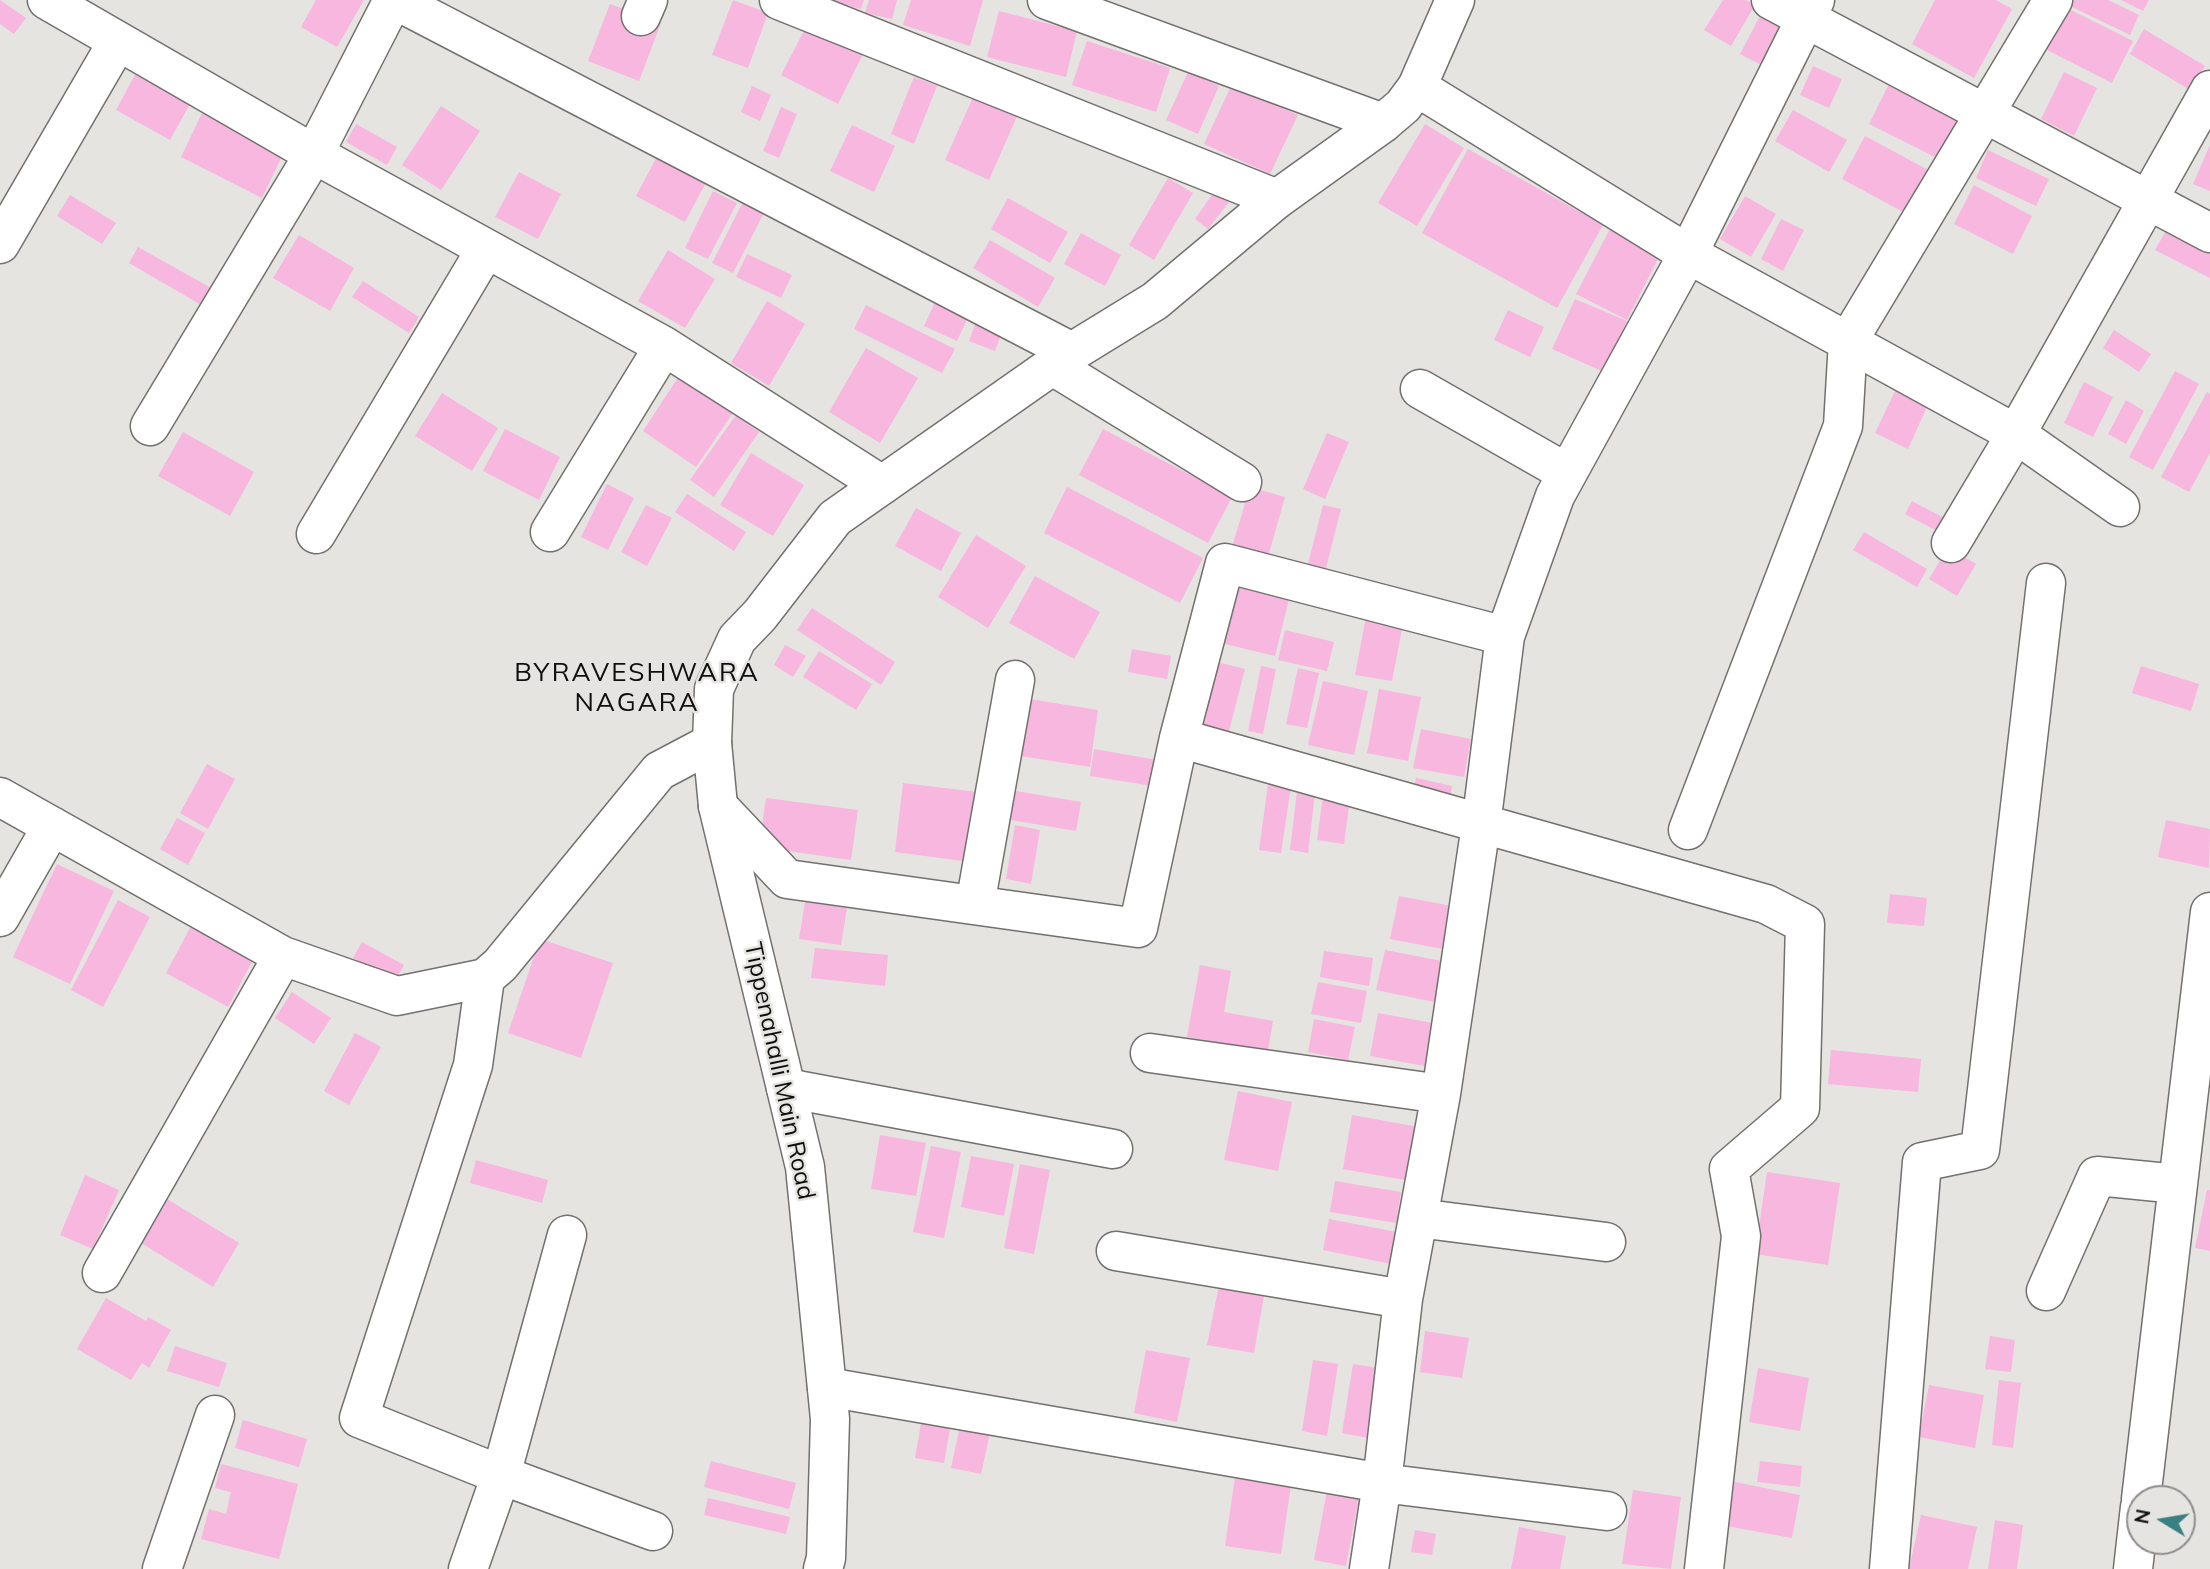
<!DOCTYPE html>
<html>
<head>
<meta charset="utf-8">
<style>
	body { margin:0 }
	#map { position:relative; width:2210px; height:1569px; overflow:hidden; background:#e5e4e1; font-family:Mulish,sans-serif }
	canvas { display:block }
	.north { position:absolute; left:2126px; top:1485px; width:70px; height:70px; box-sizing:border-box; background:#e5e4e1; border:2px solid #8f8e8d; border-radius:50%; rotate:281deg; font-size:19px; font-weight:700; line-height:28px; text-align:center; color:#0f0e0e }
	.north::after { content:''; display:block; margin:auto; width:24px; height:32px; background:#398180; clip-path:polygon(50% 0,100% 100%,50% 72%,0 100%) }
</style>
</head>
<body>
<div id="map">
<canvas width="2210" height="1569"></canvas>
<div class="north">N</div>
</div>
<script>
const context = document.querySelector('canvas').getContext('2d');
context.lineJoin = 'round';
function paint(path, color) { context.fillStyle = color; context.fill(path, 'evenodd'); }
const shape = rows => new Path2D(rows.map(r => 'M' + r).join(''));
function stroke(path, color, width, dash) { context.strokeStyle = color; context.lineWidth = width; context.lineCap = dash ? 'butt' : 'round'; context.setLineDash(dash || []); context.stroke(path); }
function write(font, color, halo, rows, align = 'center') {
  context.font = font + ' Mulish,sans-serif'; context.lineWidth = 5; context.setLineDash([]); context.textBaseline = 'middle'; context.strokeStyle = halo; context.fillStyle = color; for (const [text, x, y, turn = 0] of rows) {
    context.save(); context.translate(x, y); context.rotate((+turn || 0) * Math.PI / 180); context.textAlign = isNaN(turn) ? turn : align; if (halo) context.strokeText(text, 0, 0); context.fillText(text, 0, 0); context.restore();
  }
}
const building = shape([
	[0,0,26,18,14,34,0,24],
	[316,0,364,0,337,47,301,27],
	[733,0,768,13,748,68,712,55],
	[829,0,864,0,861,9],
	[869,0,897,0,892,19,865,13],
	[911,0,983,0,970,46,903,25],
	[1723,0,1746,0,1755,5,1731,46,1704,30],
	[1935,0,1996,0,2012,9,1974,78,1912,44],
	[2070,0,2108,0,2139,15,2130,35,2068,5],
	[2121,0,2149,0,2143,11],
	[610,4,661,23,639,81,588,61],
	[2065,7,2133,41,2112,83,2045,49],
	[999,11,1077,31,1066,77,987,57],
	[1760,16,1788,31,1769,69,1740,54],
	[808,23,864,52,838,104,781,75],
	[2144,29,2205,66,2190,90,2130,54],
	[1087,41,1170,68,1156,112,1072,85],
	[1813,66,1842,79,1829,108,1800,95],
	[1188,72,1219,86,1198,134,1166,120],
	[2064,72,2097,88,2074,136,2041,119],
	[136,73,190,104,170,140,116,110],
	[914,77,937,86,914,144,891,134],
	[1892,78,1962,113,1939,159,1869,124],
	[1232,84,1298,115,1270,174,1204,144],
	[752,86,771,95,760,121,741,112],
	[974,95,1018,114,989,180,945,160],
	[441,106,480,131,441,190,402,165],
	[781,107,797,114,779,158,763,151],
	[1793,110,1847,140,1829,172,1775,141],
	[203,111,284,152,262,198,181,157],
	[356,124,397,147,387,165,346,142],
	[1425,124,1464,148,1417,226,1378,203],
	[852,125,895,146,874,192,830,171],
	[1865,136,1932,172,1909,215,1842,179],
	[2210,145,2210,191,2193,184],
	[1468,149,1603,225,1557,308,1422,233],
	[1988,150,2049,179,2036,206,1976,178],
	[660,151,709,177,685,222,636,196],
	[519,172,561,194,538,239,495,217],
	[1168,178,1193,193,1154,260,1129,245],
	[1974,185,2032,216,2013,254,1954,224],
	[713,191,737,203,708,259,685,248],
	[1214,192,1229,202,1208,229,1195,219],
	[747,194,768,205,733,273,712,263],
	[70,195,116,223,102,244,57,216],
	[1745,196,1776,214,1751,257,1720,239],
	[1008,198,1068,232,1050,263,991,229],
	[1781,219,1804,230,1783,271,1761,259],
	[1611,227,1661,253,1627,320,1576,294],
	[2166,231,2210,254,2210,278,2155,250],
	[1081,233,1121,255,1105,286,1064,264],
	[299,235,354,268,330,311,273,278],
	[990,240,1055,278,1038,307,973,268],
	[138,247,213,289,203,306,129,263],
	[668,250,715,279,685,328,638,301],
	[747,254,792,275,781,298,736,277],
	[363,281,419,317,409,333,352,297],
	[1575,299,1627,321,1604,372,1552,349],
	[936,300,969,315,957,341,924,326],
	[767,301,805,324,769,386,731,363],
	[866,305,955,349,942,373,854,329],
	[1508,310,1544,327,1530,357,1494,340],
	[976,322,1002,332,995,351,969,341],
	[2114,330,2151,354,2139,372,2103,348],
	[866,348,918,378,880,443,829,412],
	[2175,371,2199,384,2153,470,2129,457],
	[679,376,733,413,696,467,643,431],
	[2084,382,2113,397,2093,437,2064,423],
	[1899,383,1931,398,1908,449,1875,433],
	[2207,392,2210,394,2210,453,2189,492,2161,477],
	[442,393,498,428,472,471,415,436],
	[2126,400,2144,411,2126,444,2108,434],
	[736,415,759,432,714,497,690,480],
	[505,429,560,457,539,500,483,471],
	[1103,429,1232,497,1208,543,1079,475],
	[183,432,254,472,230,516,158,476],
	[1327,433,1349,442,1325,499,1303,489],
	[751,453,804,485,773,536,720,505],
	[607,484,634,498,608,550,581,537],
	[1067,487,1203,558,1180,603,1044,533],
	[1250,487,1285,497,1268,557,1232,547],
	[687,494,746,532,734,551,675,512],
	[1912,501,1944,518,1937,531,1905,514],
	[646,505,672,518,647,566,621,552],
	[1323,505,1341,509,1325,572,1307,568],
	[916,508,961,533,941,571,895,546],
	[1864,532,1927,569,1917,587,1853,550],
	[976,535,1026,566,988,628,938,597],
	[1948,547,1976,564,1957,596,1929,579],
	[1035,576,1100,612,1074,659,1009,623],
	[1232,577,1291,591,1275,656,1216,642],
	[812,608,895,662,881,685,797,630],
	[1366,617,1403,624,1392,681,1355,675],
	[1285,630,1334,642,1327,671,1278,660],
	[785,645,806,656,793,677,774,665],
	[1132,649,1171,656,1167,679,1128,672],
	[819,651,872,684,856,710,803,677],
	[1205,659,1245,669,1229,731,1190,722],
	[1261,666,1276,669,1263,734,1248,731],
	[2141,666,2199,684,2191,711,2132,693],
	[1298,668,1319,673,1307,728,1286,724],
	[1323,681,1368,691,1354,755,1308,745],
	[1379,689,1421,697,1408,761,1367,753],
	[1023,698,1098,710,1090,767,1014,755],
	[1421,729,1471,739,1464,777,1413,768],
	[1094,749,1163,761,1159,787,1090,776],
	[207,764,235,779,208,829,180,813],
	[1269,777,1292,780,1281,853,1259,850],
	[1416,778,1452,786,1448,807,1412,799],
	[1298,782,1316,785,1308,853,1290,850],
	[903,783,986,793,978,863,895,852],
	[1324,789,1351,792,1344,844,1317,840],
	[1010,790,1081,802,1076,831,1005,819],
	[766,798,858,810,851,860,759,847],
	[177,818,205,833,188,865,160,849],
	[2166,820,2210,829,2209,868,2158,857],
	[1015,825,1040,830,1031,884,1006,879],
	[57,864,114,891,70,984,13,957],
	[1890,894,1927,898,1924,926,1887,923],
	[1399,896,1462,908,1453,951,1390,939],
	[118,900,150,917,103,1007,71,990],
	[805,902,847,908,841,945,799,939],
	[191,926,253,960,228,1007,166,973],
	[540,939,613,963,581,1058,508,1033],
	[362,942,404,965,395,981,353,958],
	[815,948,888,955,885,986,811,978],
	[1385,950,1447,962,1439,1003,1376,990],
	[1324,951,1373,958,1369,986,1320,977],
	[1200,965,1231,971,1224,1012,1273,1021,1268,1051,1187,1037],
	[1318,982,1367,991,1361,1023,1311,1014],
	[292,992,331,1018,314,1044,275,1018],
	[1378,1013,1438,1024,1430,1067,1370,1056],
	[1314,1019,1355,1027,1348,1060,1308,1052],
	[355,1033,381,1047,349,1105,324,1091],
	[1831,1050,1921,1059,1918,1092,1828,1084],
	[1238,1091,1292,1102,1278,1171,1224,1160],
	[1352,1115,1419,1127,1410,1181,1343,1169],
	[880,1135,926,1143,916,1196,871,1189],
	[931,1146,961,1152,944,1238,913,1232],
	[971,1156,1014,1164,1004,1216,961,1207],
	[476,1160,548,1180,542,1203,470,1183],
	[1020,1164,1050,1170,1034,1254,1004,1248],
	[1767,1172,1840,1183,1828,1265,1755,1254],
	[85,1175,119,1190,93,1249,60,1235],
	[1335,1181,1401,1192,1396,1223,1330,1212],
	[2207,1190,2210,1190,2210,1251,2195,1248],
	[167,1199,239,1243,213,1287,141,1243],
	[1329,1219,1397,1232,1391,1264,1323,1250],
	[1221,1275,1266,1284,1254,1353,1207,1345],
	[106,1298,146,1321,148,1317,171,1330,149,1368,142,1363,131,1380,77,1349],
	[1425,1331,1469,1338,1462,1378,1420,1372],
	[1990,1336,2015,1340,2011,1372,1985,1369],
	[175,1346,227,1363,219,1387,167,1371],
	[1146,1350,1190,1358,1177,1422,1134,1413],
	[1313,1360,1338,1364,1327,1436,1302,1431],
	[1353,1364,1384,1369,1373,1439,1342,1433],
	[1758,1368,1809,1378,1800,1431,1749,1422],
	[1999,1380,2021,1383,2013,1448,1992,1445],
	[1929,1385,1984,1395,1975,1448,1919,1437],
	[923,1412,952,1417,944,1463,915,1458],
	[962,1417,992,1424,981,1474,951,1468],
	[243,1420,307,1439,299,1467,235,1448],
	[711,1461,796,1483,789,1509,704,1487],
	[1760,1461,1802,1466,1800,1487,1757,1482],
	[221,1464,298,1484,279,1559,201,1539,209,1509,226,1514,231,1492,215,1488],
	[1235,1477,1291,1485,1281,1554,1225,1546],
	[1730,1481,1800,1495,1792,1538,1721,1525],
	[1633,1490,1681,1497,1671,1569,1622,1564],
	[1327,1491,1359,1497,1346,1566,1314,1560],
	[708,1498,790,1517,786,1534,704,1515],
	[1921,1515,1977,1527,1968,1569,1909,1569],
	[1995,1520,2023,1525,2017,1569,1988,1569],
	[1519,1527,1566,1536,1560,1569,1511,1569],
	[1415,1530,1436,1534,1432,1555,1411,1552]
]);
const street = shape([
	[47,0,314,154,664,346,882,485],
	[395,0,1072,352],
	[779,0,1277,199],
	[1047,0,1383,123],
	[1771,0,2210,233],
	[641,16,648,0],
	[1417,87,1688,254,2016,434,2120,507],
	[0,244,118,41],
	[1053,366,1242,482],
	[1420,389,1567,473],
	[150,426,314,154,393,0],
	[550,532,664,346],
	[316,534,486,249],
	[1951,543,2016,434,2210,90],
	[1179,738,1766,904,1805,924,1800,1108,1729,1169,1741,1236,1704,1569],
	[0,797,283,956,397,996,485,978,500,965,659,771,712,743],
	[718,806,787,879,1138,928,1179,738,1225,563,1505,636],
	[1688,830,1843,426,1848,341,2053,0],
	[975,905,1015,680],
	[0,917,52,826],
	[485,978,473,1065,359,1418,501,1475,653,1531],
	[1150,1053,1441,1094],
	[786,1088,1113,1149],
	[1418,1218,1606,1242],
	[1116,1251,1403,1299],
	[102,1273,283,956],
	[2046,1291,2097,1176,2178,1184],
	[827,1387,1382,1483,1607,1511],
	[2141,1499,2210,912],
	[162,1569,215,1415],
	[468,1569,501,1475,567,1235],
	[1369,1569,1382,1483,1403,1299,1441,1094,1481,825,1505,636,1555,496,1688,254,1815,0],
	[1889,1569,1922,1162,1980,1150,2046,583],
	[2133,1569,2140,1507]
]);
const secondary = shape([
	[823,1569,826,1558,830,1419,805,1167,718,806,712,743,714,689,737,639,760,615,835,518,1072,352,1155,301,1277,199,1383,123,1403,106,1417,87,1455,0]
]);
const streetNames = [
	["Tippenahalli Main Road",779,1071,78]
];
const neighbourhoodNames = [
	["BYRAVESHWARA",637,673],
	["NAGARA",637,703]
];
paint(building, '#f7b7de');
stroke(street, '#72716e', 41);
stroke(secondary, '#72716e', 41);
stroke(street, '#fff', 38);
stroke(secondary, '#fff', 38);
write('24px', '#0f0e0e', '#e5e4e1', streetNames);
context.letterSpacing = '2px';
write('26px', '#0f0e0e', '#e5e4e1', neighbourhoodNames);
context.letterSpacing = '0px';
</script>
</body>
</html>
